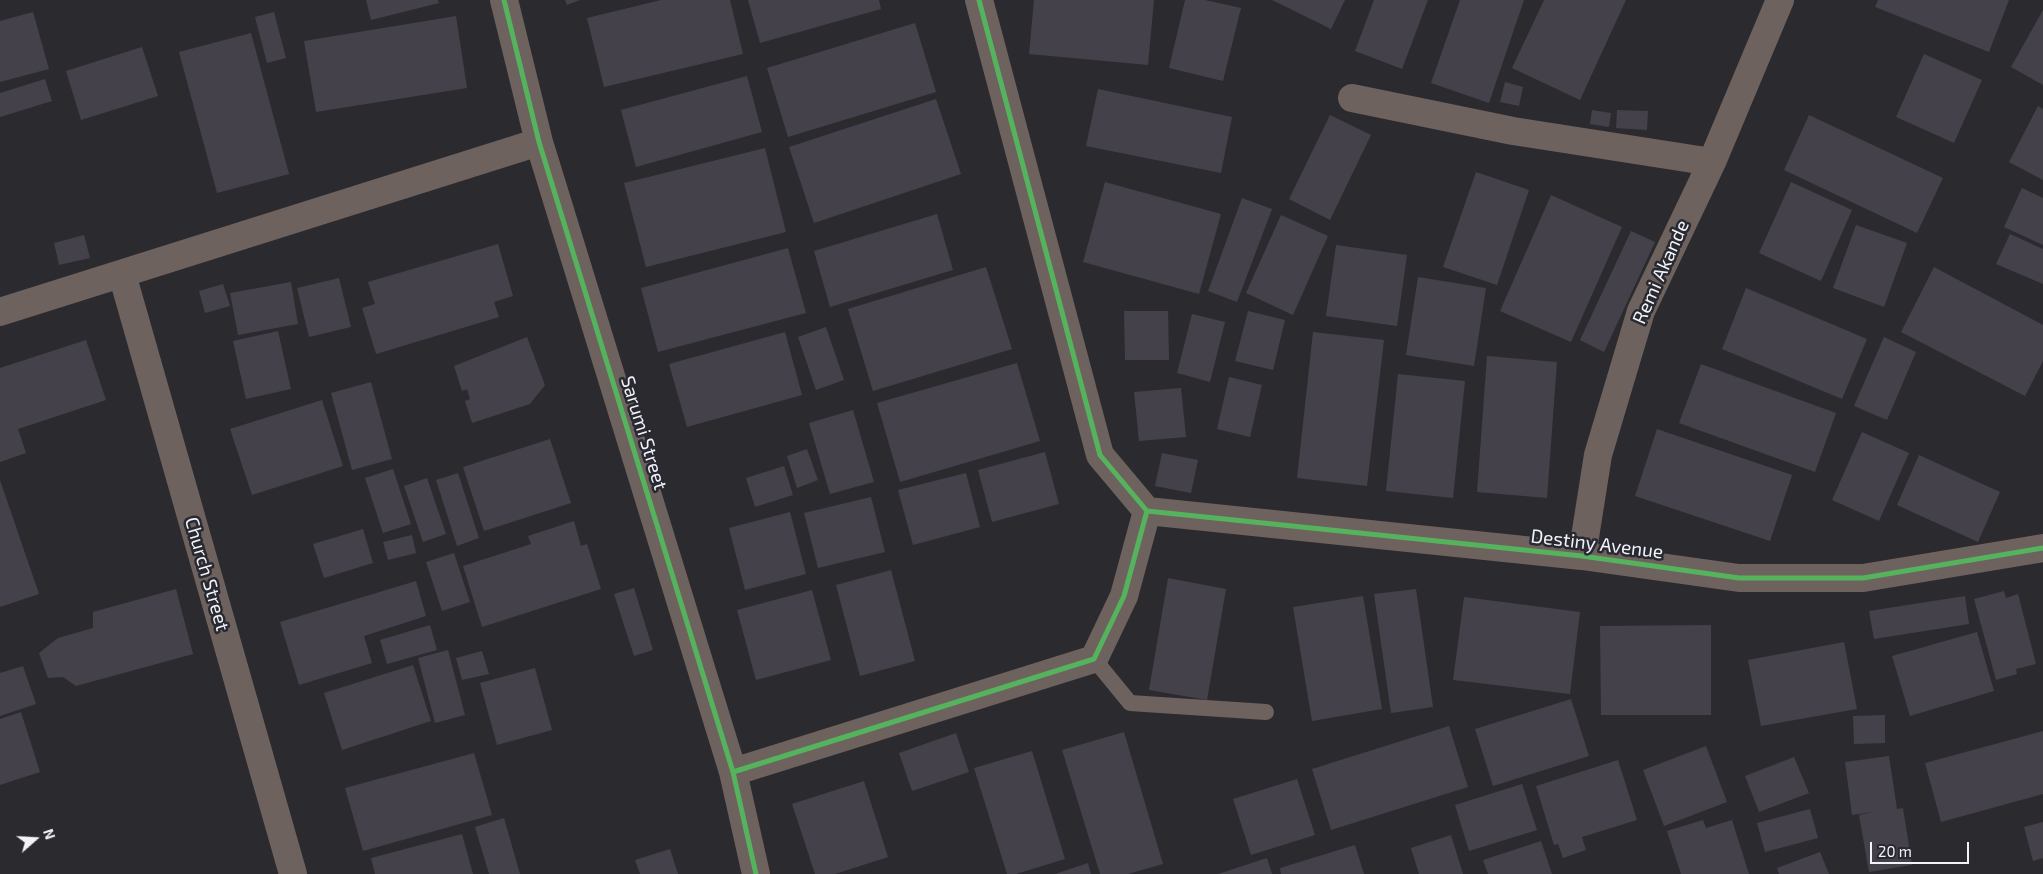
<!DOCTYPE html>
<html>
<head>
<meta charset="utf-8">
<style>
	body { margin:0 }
	#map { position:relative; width:2043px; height:874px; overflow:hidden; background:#2b2b2f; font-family:"Exo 2",sans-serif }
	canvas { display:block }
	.north { position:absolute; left:10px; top:814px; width:50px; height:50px; -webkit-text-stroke:4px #292931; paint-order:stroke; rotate:71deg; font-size:14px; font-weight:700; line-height:20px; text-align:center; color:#f2f3f8 }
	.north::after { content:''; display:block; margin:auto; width:18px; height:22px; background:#f2f3f8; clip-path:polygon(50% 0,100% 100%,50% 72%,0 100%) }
	.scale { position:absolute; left:1870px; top:842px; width:99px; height:22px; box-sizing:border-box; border:2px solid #f2f3f8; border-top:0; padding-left:6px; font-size:15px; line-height:18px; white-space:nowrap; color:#f2f3f8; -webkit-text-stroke:4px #292931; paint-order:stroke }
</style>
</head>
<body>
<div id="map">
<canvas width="2043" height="874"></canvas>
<div class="north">N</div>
<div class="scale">20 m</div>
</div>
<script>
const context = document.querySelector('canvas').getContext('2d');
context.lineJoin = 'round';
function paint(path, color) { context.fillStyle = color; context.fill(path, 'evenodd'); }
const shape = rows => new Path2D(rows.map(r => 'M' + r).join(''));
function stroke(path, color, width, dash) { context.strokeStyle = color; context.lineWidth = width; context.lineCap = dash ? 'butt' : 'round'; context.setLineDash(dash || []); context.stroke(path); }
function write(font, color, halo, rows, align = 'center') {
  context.font = font + ' "Exo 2",sans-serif'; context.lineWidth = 5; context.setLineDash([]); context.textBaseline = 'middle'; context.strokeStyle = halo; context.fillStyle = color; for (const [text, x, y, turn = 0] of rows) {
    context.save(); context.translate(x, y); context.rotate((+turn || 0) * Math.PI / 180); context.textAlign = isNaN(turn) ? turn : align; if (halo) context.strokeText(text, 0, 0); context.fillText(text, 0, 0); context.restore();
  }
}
const building = shape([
	[366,0,438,0,439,3,371,20],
	[565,0,580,0,567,5],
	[661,0,730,0,743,54,604,87,587,18],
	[748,0,879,0,881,9,760,43],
	[1034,0,1154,0,1148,65,1029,54],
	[1185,0,1205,0,1241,8,1223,81,1169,68],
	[1272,0,1345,0,1331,29],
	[1374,0,1428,0,1402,69,1355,51],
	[1460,0,1524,0,1489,103,1431,83],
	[1544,0,1626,0,1580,100,1512,68],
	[1878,0,2009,0,1989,52,1875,7],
	[2043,10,2043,85,2011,67],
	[33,12,49,69,0,82,0,21],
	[274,12,286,58,267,63,255,17],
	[456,16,467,88,316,112,304,41],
	[915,23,936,92,788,137,767,68],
	[251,33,289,174,217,193,179,52],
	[142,47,158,96,81,120,66,71],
	[1924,54,1982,80,1954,143,1896,117],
	[747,76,762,132,636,167,621,110],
	[45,79,52,101,0,117,0,93],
	[1505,82,1523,87,1519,106,1500,102],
	[1098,89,1232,117,1221,173,1086,146],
	[936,99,961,174,814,223,789,147],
	[2038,106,2043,109,2043,180,2009,162],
	[1592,110,1611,113,1609,127,1590,124],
	[1617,110,1648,111,1647,130,1616,128],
	[1330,115,1371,135,1330,220,1289,199],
	[1809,115,1943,178,1917,233,1784,170],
	[765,148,786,232,646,267,624,183],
	[1476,172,1529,190,1497,285,1443,267],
	[1105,182,1221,214,1199,294,1083,262],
	[1791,182,1852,210,1821,281,1759,253],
	[2022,188,2043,198,2043,245,2004,227],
	[1551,195,1622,227,1571,342,1500,311],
	[1242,198,1272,209,1237,302,1208,291],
	[937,214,953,270,830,307,814,251],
	[1281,215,1328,236,1293,315,1246,293],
	[1856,225,1907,243,1884,307,1833,288],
	[1631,231,1655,242,1604,352,1580,340],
	[2010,234,2043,249,2043,284,1996,264],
	[84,235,90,258,59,265,54,243],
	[498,244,513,296,494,302,499,317,376,354,362,308,375,304,368,282],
	[1336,245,1407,255,1397,326,1326,316],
	[788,248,806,313,658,352,641,288],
	[986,267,1012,349,873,391,848,309],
	[1934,267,2043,325,2043,361,2025,396,1901,332],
	[1418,277,1486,288,1474,366,1406,355],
	[339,278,351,327,309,337,297,288],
	[291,282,298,324,238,335,230,293],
	[223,284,230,306,205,313,199,291],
	[1746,288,1867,339,1842,399,1722,349],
	[1124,311,1168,311,1169,360,1125,360],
	[1248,311,1285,320,1273,370,1235,361],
	[1192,314,1225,322,1210,382,1177,373],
	[826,327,844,380,816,390,798,337],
	[278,331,291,389,246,399,233,341],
	[785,332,802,395,687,427,669,364],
	[1313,332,1384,340,1367,486,1297,478],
	[527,337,545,385,530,404,472,423,465,401,470,399,467,389,462,391,454,366],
	[1884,337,1916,352,1887,420,1854,406],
	[86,340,106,400,18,429,26,453,0,462,0,368],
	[1487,356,1557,362,1547,498,1477,492],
	[1017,363,1040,441,900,482,877,403],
	[1701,364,1836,413,1815,472,1679,423],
	[1398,374,1465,381,1453,498,1386,491],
	[1229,377,1262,385,1250,437,1217,429],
	[371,382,392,459,352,470,331,393],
	[1181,388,1186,437,1139,441,1134,392],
	[322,400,343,466,252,495,230,429],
	[853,410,874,482,830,494,809,423],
	[1657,429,1792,475,1770,541,1635,496],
	[1862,432,1909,453,1879,521,1832,500],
	[550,439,571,503,484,531,463,467],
	[807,449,818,480,797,488,787,456],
	[1045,452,1059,504,992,522,978,470],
	[1162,453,1198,460,1191,493,1155,486],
	[1919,455,2000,492,1978,542,1897,505],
	[784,466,793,495,755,507,746,478],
	[393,469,411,524,383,533,365,478],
	[458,473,479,538,457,546,436,480],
	[966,473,980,527,913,545,898,490],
	[427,478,446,534,423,542,404,486],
	[0,480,39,594,0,607],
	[871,497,885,552,818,568,804,513],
	[790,512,806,574,745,590,729,528],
	[574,521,581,546,587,544,601,589,482,627,463,566,531,544,528,536],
	[363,529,373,563,324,578,313,544],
	[412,535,416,553,388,560,383,542],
	[454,553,470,602,442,611,426,562],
	[891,570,915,661,860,676,836,585],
	[1168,578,1226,589,1207,700,1149,690],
	[416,581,426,616,364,636,372,663,299,685,280,622],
	[634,588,653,650,634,656,614,594],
	[176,589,193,654,76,686,63,677,48,678,39,653,58,638,93,628,93,612],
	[1416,589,1433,707,1391,713,1374,594],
	[812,590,831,660,756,680,737,610],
	[2004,591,2006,598,2018,594,2036,664,2016,669,2017,674,1996,680,1974,599],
	[1363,596,1382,709,1312,721,1293,607],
	[1965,596,1969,624,1874,639,1869,611],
	[1464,597,1580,612,1570,694,1453,680],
	[430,625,437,650,387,664,380,640],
	[1711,625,1711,715,1601,715,1600,626],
	[1977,632,1994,691,1910,716,1892,656],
	[1844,642,1857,709,1761,726,1748,660],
	[448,650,465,715,435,723,418,658],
	[482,651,489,674,462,680,456,658],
	[413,665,431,721,342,750,324,693],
	[23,666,36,704,0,716,0,673],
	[535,668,552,730,497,745,480,683],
	[1571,699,1589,756,1493,786,1475,729],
	[21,712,40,772,0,785,0,719],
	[1885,715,1885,743,1854,744,1853,716],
	[1449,726,1468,787,1331,830,1312,769],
	[2043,731,2043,794,1941,822,1925,763],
	[1124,732,1163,864,1128,874,1100,874,1062,750],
	[956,733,969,772,912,791,899,753],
	[1706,746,1727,802,1664,826,1643,770],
	[1032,751,1065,859,1016,874,1007,874,974,768],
	[474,753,492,815,363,851,345,788],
	[1889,756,1897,809,1903,808,1912,865,1869,872,1859,815,1873,812,1852,815,1845,762],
	[1794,757,1809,793,1759,812,1745,776],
	[1618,760,1637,820,1582,837,1586,850,1563,858,1558,844,1554,845,1536,786],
	[1297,779,1315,835,1251,855,1233,799],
	[864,781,888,857,835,874,815,874,792,804],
	[1522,784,1537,830,1469,851,1455,805],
	[1810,809,1818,838,1765,852,1757,823],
	[504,818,520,874,489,874,475,827],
	[1703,820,1706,828,1732,820,1749,874,1681,874,1667,831],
	[2043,822,2043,858,2033,861,2024,827],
	[462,834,473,874,375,874,371,858],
	[1451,835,1463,874,1419,874,1411,848],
	[1541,841,1552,874,1488,874,1483,860],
	[1355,845,1364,874,1281,874,1280,868],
	[670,849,678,874,640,874,635,860],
	[1820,852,1829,874,1779,874,1777,868],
	[1267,858,1272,874,1218,874],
	[1088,863,1091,874,1055,874]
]);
const lane = shape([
	[1094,659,1130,703,1266,712]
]);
const street = shape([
	[504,0,539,142,733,772,756,874],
	[1352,98,1513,131,1712,162],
	[122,274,293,874],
	[0,312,539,142],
	[1147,511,1582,556,1739,578,1863,578,2043,548],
	[1582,556,1598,455,1641,311,1712,162,1780,0],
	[733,772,1094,659,1124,596,1147,511,1100,455,979,0]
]);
const cycleway = shape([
	[504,0,539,142,733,772,756,874],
	[1147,511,1582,556,1739,578,1863,578,2043,548],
	[733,772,1094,659,1124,596,1147,511,1100,455,979,0]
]);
const streetNames = [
	["Remi Akande",1661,272,-66],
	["Sarumi Street",644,433,73],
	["Destiny Avenue",1597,544,7],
	["Church Street",207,574,74]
];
paint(building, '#44414a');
stroke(lane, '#6e625f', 16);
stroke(street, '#6e625f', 28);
stroke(cycleway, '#56b35d', 5);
write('19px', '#f2f3f8', '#292931', streetNames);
</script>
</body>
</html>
